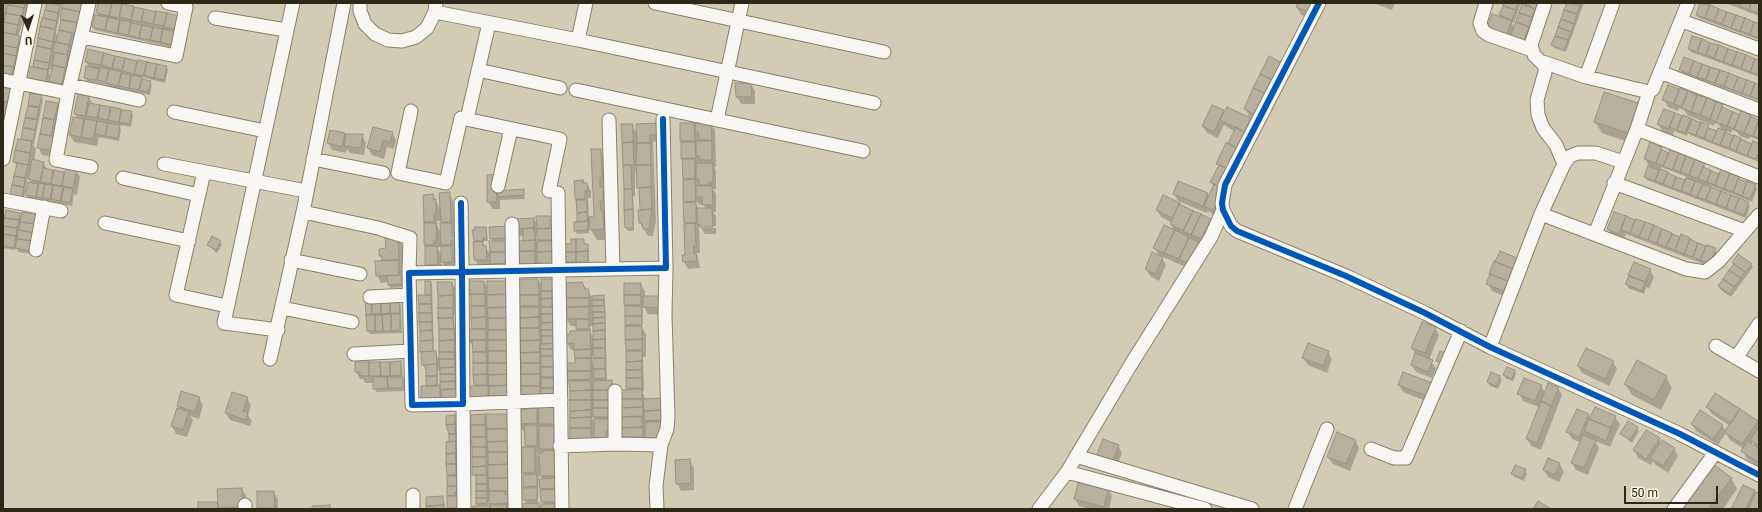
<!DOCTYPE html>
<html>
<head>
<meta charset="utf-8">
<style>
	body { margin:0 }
	#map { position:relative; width:1762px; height:512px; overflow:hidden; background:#d3ccb4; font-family:Roboto,sans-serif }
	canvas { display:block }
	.frame { position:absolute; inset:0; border:4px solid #2d2817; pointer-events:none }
	.north { position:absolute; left:8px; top:8px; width:40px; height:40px; -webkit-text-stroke:3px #faf3de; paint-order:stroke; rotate:177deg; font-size:11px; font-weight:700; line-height:16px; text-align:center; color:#2d2817 }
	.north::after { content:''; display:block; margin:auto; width:14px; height:18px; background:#2d2817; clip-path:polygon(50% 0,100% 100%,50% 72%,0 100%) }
	.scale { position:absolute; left:1624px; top:486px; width:94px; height:18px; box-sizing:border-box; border:2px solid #2d2817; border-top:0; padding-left:5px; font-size:12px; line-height:14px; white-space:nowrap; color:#2d2817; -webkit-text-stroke:3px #faf3de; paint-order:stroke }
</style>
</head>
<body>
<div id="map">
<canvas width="1762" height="512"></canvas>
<div class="frame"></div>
<div class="north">U</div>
<div class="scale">50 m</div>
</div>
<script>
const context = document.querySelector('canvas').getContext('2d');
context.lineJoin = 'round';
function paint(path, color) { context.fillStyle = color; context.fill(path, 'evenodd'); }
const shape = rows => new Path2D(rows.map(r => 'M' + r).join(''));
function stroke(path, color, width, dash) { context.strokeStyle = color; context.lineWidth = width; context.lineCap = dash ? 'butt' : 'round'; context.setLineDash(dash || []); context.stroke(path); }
const shadow = shape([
	[3,3,29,3,18,37,24,44,13,78,3,76],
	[47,3,62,3,56,33,59,37,65,3,88,3,80,40,73,39,69,58,72,63,66,91,54,89,50,82,49,90,35,68,42,26],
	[53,48,56,48,56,57,53,52],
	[50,69,53,70,51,77,49,74],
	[54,82,67,84,66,86,54,84],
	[99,3,111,3,112,5,115,3,178,17,175,48,95,30,93,27,99,17,97,13],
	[1298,3,1321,3,1315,20,1301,15,1297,7],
	[1373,3,1395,3,1392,10],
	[1505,3,1521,3,1514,23,1511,22,1515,28,1524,3,1540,3,1527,49,1492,36,1502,18,1500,15],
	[1568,3,1584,3,1566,52,1554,48,1552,45],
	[1701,3,1759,24,1759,40,1699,18,1697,15],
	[1725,3,1759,3,1759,16,1733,6],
	[1689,49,1759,61,1759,77,1691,52],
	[89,51,166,67,168,70,165,83,129,74,129,76,150,82,152,85,150,95,123,89,122,93,111,90,108,85,87,81,85,77,89,67,86,62],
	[1681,70,1759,86,1759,101,1682,73],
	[751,84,755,91,755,104,741,104,737,97],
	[1669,86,1722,105,1724,109,1740,115,1751,116,1759,121,1759,140,1750,137,1748,139,1740,136,1737,132,1732,130,1731,133,1721,129,1719,125,1715,123,1714,126,1687,115,1684,110,1679,108,1678,111,1668,107,1664,100],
	[1277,87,1260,121,1249,116,1245,108],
	[3,88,14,97,3,129],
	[1605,93,1638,104,1644,115,1634,144,1602,133,1595,122],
	[31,94,41,96,43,100,34,144,33,144,36,149,34,161,43,162,47,170,64,173,65,175,76,170,80,177,77,195,74,194,72,206,28,198,25,192,23,200,13,198,17,165,14,162,23,141],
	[28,177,31,183,27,189,25,189],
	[89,97,93,105,131,112,133,116,131,127,119,125,121,130,119,141,99,137,97,146,74,142,70,135,78,119,75,114],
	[47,102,57,104,61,111,57,157,42,155,38,147],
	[1213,106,1225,113,1250,119,1254,126,1217,217,1208,211,1207,213,1178,201,1174,194,1179,182,1208,194,1209,197,1214,187,1211,182,1219,166,1217,164,1232,147,1230,143,1235,132,1224,125,1218,138,1207,133,1203,126],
	[1674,114,1690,119,1692,122,1708,126,1710,129,1717,132,1718,129,1752,145,1759,145,1759,162,1690,135,1688,132,1687,136,1674,131,1673,135,1663,132,1658,124],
	[710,123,715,130,716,167,714,167,716,171,716,189,713,189,716,194,716,212,713,212,716,216,716,226,701,226,701,228,699,226,700,253,697,253,700,268,688,269,684,262,686,256,685,204,681,124],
	[694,197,699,205,703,204,706,209,699,209,693,198],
	[661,124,665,141,653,142,656,221,653,236,648,236,640,223,641,211,638,172,635,172,635,196,633,196,634,231,628,231,626,228,622,125,632,125,637,134],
	[392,133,396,140,394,149,387,147,384,159,372,155,368,148],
	[345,134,347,138,362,135,366,143,364,155,350,153,347,149,346,153,332,150,328,143],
	[1661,148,1664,152,1670,154,1671,151,1704,164,1705,169,1711,172,1720,176,1722,170,1730,173,1739,176,1740,180,1755,186,1757,189,1752,202,1709,185,1708,187,1748,203,1750,206,1746,218,1647,180,1645,177,1649,166,1645,159],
	[1661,167,1687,177,1686,181,1660,170],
	[600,150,607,161,609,240,597,240,589,227,589,233,577,234,575,230,578,223,576,199,583,181,587,184,591,191,591,198,588,198,589,218,595,217],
	[488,176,500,191,523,190,525,199,500,200,500,209,493,209,488,202],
	[449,193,453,201,455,229,461,247,455,247,456,269,447,269,441,260,442,272,430,272,426,265,424,196,433,195,441,210],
	[437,221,442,221,443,224,441,233,438,227],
	[438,247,442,247,442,256,438,249],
	[1164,196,1210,219,1214,227,1194,271,1161,256,1166,265,1159,281,1150,276,1146,269,1160,257,1154,247,1174,231,1171,224,1171,222,1161,217,1157,210],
	[1614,213,1715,249,1717,253,1711,267,1626,234,1623,241,1612,236,1608,229],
	[19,214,22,218,37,216,33,254,18,252,16,247,15,250,3,248,3,232],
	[549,217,551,229,559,236,543,270,539,263,539,271,520,272,518,242,525,242,524,236,519,236,514,229,534,219,538,226],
	[536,235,538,235,538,241,536,241],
	[509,227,512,270,495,270,490,262,491,267,479,267,475,260,475,240,486,228,488,241,484,241,483,244,491,255,493,242,491,238],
	[701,228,716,228,716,234,705,234],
	[398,238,402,245,403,287,390,288,388,282,381,283,377,275,384,262,380,256],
	[583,240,589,248,589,265,567,265,565,262,572,245],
	[220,241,222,245,217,253,208,245],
	[1517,258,1521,266,1508,298,1492,291,1488,284],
	[1751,264,1753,267,1731,297,1721,290,1719,286],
	[1650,270,1654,277,1649,289,1646,287,1644,294,1628,288,1627,284,1630,275],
	[538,280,542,286,555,280,560,509,542,509,544,505,541,488,543,480,539,473,538,503,541,509,519,509,527,505,524,500,525,476,523,472,527,448,525,431,523,431,519,424,529,410,536,407,539,412,539,406,522,397,520,306],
	[537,453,540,453,540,458],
	[430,282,432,285,434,352,441,362,452,283,456,290,457,315,454,315,458,402,444,403,427,387,427,372,423,365,421,351,426,296],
	[438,371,441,371,442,392,438,386],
	[484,282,488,289,516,404,475,405,476,387,473,347,469,340,473,330,472,299,469,294],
	[582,283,592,297,604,297,605,300,607,381,612,381,616,389,618,438,575,448,570,383,568,379,576,364,575,350,571,350,567,343,578,331,577,326,571,326,566,319,567,284],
	[590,326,594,326,594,339,591,333],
	[592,356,594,356,594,366,592,362],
	[592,417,594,417,596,420,595,426],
	[625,284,640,284,645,291,645,297,660,297,664,315,648,314,643,305,642,328,646,334,646,357,643,357,644,391,642,391,646,400,662,399,667,427,646,440,627,444,623,437,623,421,620,417,629,390,627,388],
	[399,302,401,306,402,333,370,334,368,331,366,303],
	[1435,328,1439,335,1429,360,1436,368,1432,378,1416,372,1412,365,1416,355,1412,348],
	[1328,352,1332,359,1327,373,1308,365,1303,358],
	[400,362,402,366,404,391,376,392,374,383,365,383,363,379,360,379,356,372],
	[1613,362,1617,369,1609,386,1582,373,1578,366],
	[1515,371,1516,374,1513,381,1506,379,1504,375],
	[1500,377,1502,380,1498,389,1490,386,1488,382],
	[1666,377,1672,388,1661,410,1632,395,1625,384],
	[1431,384,1431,403,1403,392,1399,385],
	[1541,385,1545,393,1558,388,1562,395,1541,450,1531,446,1527,439,1539,407,1523,401,1519,393],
	[199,398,203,405,199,419,190,416,193,420,187,437,176,434,172,426,180,410,178,406],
	[247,398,251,405,248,415,252,421,250,426,230,420,226,413],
	[1707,407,1757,422,1759,425,1759,467,1747,459,1743,451,1744,449,1730,440,1726,433,1718,445,1696,431,1692,424,1722,425,1726,432,1730,426,1712,414],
	[1753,442,1756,448,1751,444],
	[485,415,488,421,511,415,515,509,474,509,479,507,477,504,477,478,473,475],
	[488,501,492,506,488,507],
	[1588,415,1591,419,1615,417,1620,424,1610,447,1595,441,1599,448,1588,475,1576,470,1572,463,1581,443,1572,439,1568,432],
	[454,417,456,420,458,451,456,451,456,461,461,496,459,509,449,509,447,443,450,443],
	[1637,428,1639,431,1632,443,1621,434],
	[1659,439,1661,443,1674,449,1678,456,1668,473,1656,465,1653,461,1651,465,1638,458,1634,450],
	[1355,440,1359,448,1350,471,1333,464,1328,457],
	[1118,446,1122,453,1116,469,1102,463],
	[1548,459,1560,464,1564,472,1559,482,1548,477,1544,470],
	[690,460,694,468,694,490,681,491,677,483],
	[1525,470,1527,474,1524,481,1514,477,1513,474],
	[1731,478,1737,489,1723,509,1681,509],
	[242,489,246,496,246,509,199,509,199,503,219,502],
	[1108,489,1112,496,1109,509,1090,509,1079,506,1075,499],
	[1754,491,1756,494,1759,494,1759,509,1732,509],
	[258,492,274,492,278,499,278,509,258,509],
	[443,497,445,509,428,509]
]);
const building = shape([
	[9,3,25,3,24,8,8,5,9,3],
	[47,3,60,5,58,13,45,10,47,3],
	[63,3,83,3,81,12,62,8,63,3],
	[98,3,112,3,109,16,96,13,98,3],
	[112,3,122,4,119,18,109,16,112,3],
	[1297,3,1315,3,1311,13,1296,7,1297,3],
	[1504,3,1518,3,1516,10,1503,6,1504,3],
	[1523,3,1537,3,1535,9,1523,3],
	[1567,3,1580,5,1577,14,1564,10,1567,3],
	[1700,3,1710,5,1705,18,1696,15,1700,3],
	[1741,3,1751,3,1749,10,1740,6,1741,3],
	[1751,3,1759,3,1758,13,1749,10,1751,3],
	[122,4,134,6,131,20,119,17,122,4],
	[1522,4,1535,9,1532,17,1519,13,1522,4],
	[8,5,24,8,22,16,6,13,8,5],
	[1710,5,1719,9,1714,21,1705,18,1710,5],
	[1503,6,1516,10,1512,20,1499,15,1503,6],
	[134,7,144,9,141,22,131,20,134,7],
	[62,8,81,12,78,23,60,19,62,8],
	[144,9,156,12,153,24,141,21,144,9],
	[1719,9,1727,12,1722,24,1714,21,1719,9],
	[45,10,58,13,57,21,43,18,45,10],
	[1564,10,1577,14,1574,24,1561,19,1564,10],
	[156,11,167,13,164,26,153,24,156,11],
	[1727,12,1736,15,1731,28,1722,24,1727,12],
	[6,13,20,16,18,25,4,22,6,13],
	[167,13,178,16,175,29,164,27,167,13],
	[1519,13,1532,17,1529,27,1516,22,1519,13],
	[1492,14,1512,21,1506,36,1487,28,1492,14],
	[95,15,108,17,105,30,92,27,95,15],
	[1736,15,1745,18,1740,31,1731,28,1736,15],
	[108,17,120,20,117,33,105,30,108,17],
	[42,18,57,21,55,29,40,26,42,18],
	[1745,18,1754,22,1750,34,1740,31,1745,18],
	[1561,19,1574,24,1571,32,1558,27,1561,19],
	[61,20,78,23,76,34,59,30,61,20],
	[120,20,131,22,128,35,118,33,120,20],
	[4,22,18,25,16,35,3,32,4,22],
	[1516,22,1529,27,1523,42,1510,37,1516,22],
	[1754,22,1759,23,1758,38,1750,34,1754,22],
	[131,23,142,25,139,38,128,35,131,23],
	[142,25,153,28,150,40,139,38,142,25],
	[40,26,55,29,53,42,38,38,40,26],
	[153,27,163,29,160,42,150,40,153,27],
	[1558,27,1571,32,1568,40,1555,36,1558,27],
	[163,29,176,32,173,45,160,42,163,29],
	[59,30,72,33,69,45,56,42,59,30],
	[3,32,20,36,17,48,3,45,3,32],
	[1555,36,1568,40,1564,50,1551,45,1555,36],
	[1692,36,1702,39,1697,52,1688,49,1692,36],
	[38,38,53,42,51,49,37,46,38,38],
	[1702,39,1710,43,1706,55,1697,52,1702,39],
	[55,42,69,45,67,55,53,52,55,42],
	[1710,43,1719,45,1714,58,1706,55,1710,43],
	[3,45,17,48,16,56,3,53,3,45],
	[1719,45,1728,49,1723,62,1714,58,1719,45],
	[37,46,52,49,49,63,34,60,37,46],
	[88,49,104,53,101,65,85,62,88,49],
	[1728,49,1737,52,1732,65,1723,62,1728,49],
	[55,52,68,55,65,68,52,65,55,52],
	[1737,52,1746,55,1741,68,1732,65,1737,52],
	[3,53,16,56,13,67,3,65,3,53],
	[104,53,115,56,112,68,101,65,104,53],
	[1746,55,1755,59,1750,72,1741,68,1746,55],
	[115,56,125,58,122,70,112,68,115,56],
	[1269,56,1284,64,1276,82,1260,74,1269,56],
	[1684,57,1694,61,1689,74,1679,70,1684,57],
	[125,58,137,61,134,74,122,71,125,58],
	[1755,59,1759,60,1759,75,1750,72,1755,59],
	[34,60,49,63,48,70,33,67,34,60],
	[138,60,147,62,143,76,134,74,138,60],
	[1694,61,1702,64,1697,77,1689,74,1694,61],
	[147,62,157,64,154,78,144,75,147,62],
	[157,64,167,66,164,80,154,78,157,64],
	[1702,64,1710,67,1706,80,1697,77,1702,64],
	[3,65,13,67,12,75,3,73,3,65],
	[53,65,65,68,62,84,49,81,53,65],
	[28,66,48,70,45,83,25,79,28,66],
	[86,66,99,69,97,80,84,78,86,66],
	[100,67,109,69,106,82,97,80,100,67],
	[1710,67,1720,70,1715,83,1706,80,1710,67],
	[109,69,122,72,118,86,106,83,109,69],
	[1720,70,1729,73,1724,86,1715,83,1720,70],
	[121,73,131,75,129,88,118,86,121,73],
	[1729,73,1738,77,1733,90,1724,86,1729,73],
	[1260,74,1273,80,1266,94,1253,88,1260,74],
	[131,75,142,77,139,90,129,88,131,75],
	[1738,77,1747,80,1742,93,1733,90,1738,77],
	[142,79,151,81,148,92,139,90,142,79],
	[1747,80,1755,83,1750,96,1742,93,1747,80],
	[735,83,751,83,752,97,736,97,735,83],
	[1755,83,1759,85,1759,99,1750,96,1755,83],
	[1668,85,1679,89,1674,104,1662,100,1668,85],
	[3,87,11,89,8,102,3,101,3,87],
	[1253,88,1266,94,1256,115,1244,109,1253,88],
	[1680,88,1688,91,1682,107,1674,104,1680,88],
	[1688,91,1697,95,1691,112,1681,108,1688,91],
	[1604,92,1638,103,1628,133,1594,122,1604,92],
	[30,93,42,95,39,107,28,105,30,93],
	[78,94,89,96,85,116,74,114,78,94],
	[1697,95,1707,98,1700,115,1691,112,1697,95],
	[1707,98,1716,102,1710,119,1700,115,1707,98],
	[46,101,58,103,54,120,43,117,46,101],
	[1716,102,1723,104,1716,122,1710,119,1716,102],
	[89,103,100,105,97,118,86,116,89,103],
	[100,105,111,107,108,120,98,118,100,105],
	[1212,105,1224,110,1214,132,1202,126,1212,105],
	[28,106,39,108,37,119,25,117,28,106],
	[111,107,121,109,119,122,108,120,111,107],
	[1227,107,1251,118,1244,132,1220,120,1227,107],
	[1722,107,1733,112,1727,126,1716,122,1722,107],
	[1664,109,1675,113,1669,129,1657,124,1664,109],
	[122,110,132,111,129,124,119,122,122,110],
	[1741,111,1751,115,1744,133,1734,129,1741,111],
	[1733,112,1740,115,1734,129,1727,126,1733,112],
	[1675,113,1682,116,1677,130,1669,127,1675,113],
	[1683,115,1691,118,1685,133,1677,130,1683,115],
	[73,117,84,119,81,137,69,135,73,117],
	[1751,117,1759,120,1753,136,1744,133,1751,117],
	[25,118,37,120,35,130,23,127,25,118],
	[43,118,54,120,51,136,40,134,43,118],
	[85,119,97,121,93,139,81,137,85,119],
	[1692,119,1701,123,1696,135,1687,132,1692,119],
	[1759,120,1759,138,1753,136,1759,120],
	[97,121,108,123,105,136,95,134,97,121],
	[711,122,712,140,699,140,698,132,695,132,695,123,711,122],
	[1701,122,1709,125,1704,138,1696,135,1701,122],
	[108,123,120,125,118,138,105,136,108,123],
	[661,123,662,134,650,135,650,143,637,143,636,124,661,123],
	[680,123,694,123,695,141,680,141,680,123],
	[621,124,633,124,633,142,622,143,621,124],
	[373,127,393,132,390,142,383,140,380,152,367,148,373,127],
	[1236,127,1245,132,1238,148,1228,143,1236,127],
	[23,128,35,130,33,141,21,139,23,128],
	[1708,128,1717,131,1712,142,1704,138,1708,128],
	[1718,128,1726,131,1720,145,1712,142,1718,128],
	[330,130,345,133,342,147,327,143,330,130],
	[1725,132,1734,136,1729,148,1720,145,1725,132],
	[40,134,56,137,53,151,37,148,40,134],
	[346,134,363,134,361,148,344,146,346,134],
	[1734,135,1741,138,1736,151,1729,148,1734,135],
	[18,139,32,141,30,153,15,150,18,139],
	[1741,139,1752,144,1747,156,1736,151,1741,139],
	[696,141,712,141,712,160,700,160,699,156,696,156,696,141],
	[1753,141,1759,144,1759,152,1756,159,1747,156,1753,141],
	[633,142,634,165,623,165,622,143,633,142],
	[681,142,695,142,696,158,681,159,681,142],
	[1650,142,1662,147,1656,163,1644,159,1650,142],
	[637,143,650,143,651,165,636,165,637,143],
	[1226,143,1238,149,1228,169,1216,164,1226,143],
	[591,149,601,149,602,177,600,177,600,187,603,187,603,201,600,201,601,211,603,211,604,229,590,230,589,217,594,216,591,149],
	[15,150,30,153,28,165,13,162,15,150],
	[1661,150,1669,153,1663,166,1656,163,1661,150],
	[1670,150,1679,153,1672,170,1663,166,1670,150],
	[1679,153,1686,156,1680,172,1673,169,1679,153],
	[1686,156,1695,159,1689,175,1680,172,1686,156],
	[32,159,44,162,40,182,28,179,32,159],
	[682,159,695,159,695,179,683,179,682,159],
	[1695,159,1705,163,1698,179,1689,175,1695,159],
	[17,163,28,165,25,178,14,176,17,163],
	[696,163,713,163,713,182,709,182,709,185,699,185,699,179,696,179,696,163],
	[623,165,631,165,632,189,624,189,623,165],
	[636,165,651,165,651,187,637,188,636,165],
	[1219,165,1230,170,1221,188,1210,182,1219,165],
	[1648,166,1659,170,1655,181,1644,177,1648,166],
	[66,167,77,169,73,188,62,186,66,167],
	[1703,167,1711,170,1707,182,1698,179,1703,167],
	[43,168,53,170,51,184,40,182,43,168],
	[1660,169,1668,172,1663,184,1655,181,1660,169],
	[1721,169,1730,173,1724,189,1715,185,1721,169],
	[54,170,64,172,62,186,51,184,54,170],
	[1711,171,1719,174,1715,185,1707,182,1711,171],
	[1730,172,1740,175,1733,192,1724,189,1730,172],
	[1668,173,1676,177,1672,188,1663,184,1668,173],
	[496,174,497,202,487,202,487,175,496,174],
	[14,176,25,178,24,187,12,185,14,176],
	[1676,177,1685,180,1681,191,1672,188,1676,177],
	[1686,178,1695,181,1690,194,1681,191,1686,178],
	[695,179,696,201,683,202,683,180,695,179],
	[1738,179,1747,182,1742,196,1733,192,1738,179],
	[583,180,583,183,587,183,588,191,585,191,585,199,575,199,574,181,583,180],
	[1178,181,1208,193,1203,206,1173,194,1178,181],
	[1695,181,1703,184,1697,197,1690,194,1695,181],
	[1747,181,1756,185,1750,199,1742,196,1747,181],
	[28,182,38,184,36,197,25,195,28,182],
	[39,183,45,184,42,198,36,197,39,183],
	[45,184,53,185,50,199,42,198,45,184],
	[1214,184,1224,189,1213,210,1204,206,1214,184],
	[1703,184,1711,187,1706,200,1697,197,1703,184],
	[12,185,24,187,22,197,10,195,12,185],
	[53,185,63,187,60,201,51,199,53,185],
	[696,186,712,186,713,205,702,205,702,197,696,197,696,186],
	[64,187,73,189,70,203,61,201,64,187],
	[651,187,652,209,640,210,639,188,651,187],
	[1711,187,1721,191,1716,204,1706,200,1711,187],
	[524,189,524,195,498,197,497,191,524,189],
	[624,189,632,189,633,209,624,210,624,189],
	[1721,191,1731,195,1726,208,1716,204,1721,191],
	[450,192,451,222,441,222,439,193,450,192],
	[433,194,434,200,436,199,436,214,434,214,434,222,424,222,423,195,433,194],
	[1163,195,1180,203,1172,218,1156,210,1163,195],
	[1731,195,1739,198,1734,211,1726,208,1731,195],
	[1739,198,1749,202,1744,215,1734,211,1739,198],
	[576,200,587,200,587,212,577,213,576,200],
	[696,202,696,223,684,223,683,203,696,202],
	[1179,204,1193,211,1183,231,1170,224,1179,204],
	[697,208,712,208,713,227,700,227,700,224,697,224,697,208],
	[633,209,633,228,625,228,624,210,633,209],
	[652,209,649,229,643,229,642,223,639,223,638,210,652,209],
	[6,210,20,213,19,220,4,218,6,210],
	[1193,211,1201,214,1191,235,1183,231,1193,211],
	[22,212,38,215,36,224,20,222,22,212],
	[587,212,588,221,577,222,577,213,587,212],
	[1614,212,1626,216,1619,234,1607,229,1614,212],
	[1201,214,1211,219,1201,239,1191,235,1201,214],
	[536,216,550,216,550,228,537,229,536,216],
	[1626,216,1635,220,1630,233,1621,230,1626,216],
	[4,218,19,220,17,228,3,226,4,218],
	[534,218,534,228,513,229,513,219,534,218],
	[1636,219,1645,222,1639,237,1630,233,1636,219],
	[588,221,588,230,574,231,574,222,588,221],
	[20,222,36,224,35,233,19,230,20,222],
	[1645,222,1654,225,1648,240,1639,237,1645,222],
	[424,223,436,223,437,240,434,240,434,245,424,245,424,223],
	[440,223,452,223,452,237,457,237,458,240,451,240,451,245,441,245,440,223],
	[695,223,696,246,693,246,694,254,696,254,697,261,683,262,682,255,685,255,684,224,695,223],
	[1164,225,1175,230,1164,253,1153,248,1164,225],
	[1654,225,1662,229,1657,243,1648,240,1654,225],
	[3,226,17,228,16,236,3,234,3,226],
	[509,226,510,234,505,235,505,238,490,239,489,227,509,226],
	[475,227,486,227,487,238,483,238,483,241,474,241,472,230,475,230,475,227],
	[534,228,535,240,523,241,523,229,534,228],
	[556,228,556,240,537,240,537,229,556,228],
	[1662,229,1672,233,1666,247,1657,243,1662,229],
	[18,230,34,233,33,241,17,239,18,230],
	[1175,230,1189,237,1179,259,1164,253,1175,230],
	[3,234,16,236,14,248,3,246,3,234],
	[1672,234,1680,237,1675,250,1666,247,1672,234],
	[1681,234,1690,238,1684,254,1675,250,1681,234],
	[212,236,221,241,216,250,207,245,212,236],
	[385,237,398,237,399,260,382,260,382,256,379,256,379,249,386,248,385,237],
	[1189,237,1200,243,1190,265,1179,259,1189,237],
	[17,239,33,241,31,251,15,248,17,239],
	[571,239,576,239,576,252,564,252,563,244,571,244,571,239],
	[576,239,584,239,584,244,588,244,588,251,576,252,576,239],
	[1690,239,1698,243,1693,257,1684,254,1690,239],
	[535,240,535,251,517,251,517,241,535,240],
	[483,241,483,246,486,245,487,260,474,260,473,242,483,241],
	[489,241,508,241,508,252,490,252,489,241],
	[537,241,555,241,556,251,537,252,537,241],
	[1698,243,1706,246,1700,260,1693,257,1698,243],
	[1707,245,1716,248,1710,264,1700,260,1707,245],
	[425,246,437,246,438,265,425,265,425,246],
	[441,246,452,246,452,262,441,262,441,246],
	[535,251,535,264,515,265,514,252,535,251],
	[556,251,556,268,541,268,541,263,537,263,537,252,556,251],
	[588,251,588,262,576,262,576,252,588,251],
	[1500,251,1517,258,1513,269,1495,262,1500,251],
	[490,252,508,252,509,263,490,264,490,252],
	[564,252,576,252,576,262,564,262,564,252],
	[1152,252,1163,257,1155,274,1145,269,1152,252],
	[1738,254,1752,264,1745,272,1732,263,1738,254],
	[399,260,399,275,376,276,375,261,399,260],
	[1494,261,1513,269,1508,281,1489,274,1494,261],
	[1634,262,1651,269,1645,282,1628,275,1634,262],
	[1734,264,1745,272,1741,278,1729,270,1734,264],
	[1729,270,1741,278,1734,287,1723,279,1729,270],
	[1490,274,1508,281,1504,291,1486,284,1490,274],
	[401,275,402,284,388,285,387,276,401,275],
	[1629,276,1645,282,1642,291,1625,284,1629,276],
	[519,279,538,279,539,295,519,295,519,279],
	[541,279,555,279,555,291,541,291,541,279],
	[1723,279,1734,287,1729,294,1718,286,1723,279],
	[425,281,431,281,431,295,425,295,425,281],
	[468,281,484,281,485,294,468,294,468,281],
	[487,281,507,281,507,294,487,295,487,281],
	[437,282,452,282,453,295,438,296,437,282],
	[582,282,585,289,589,289,589,298,566,298,566,283,582,282],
	[624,283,641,283,641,295,624,295,624,283],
	[541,291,552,291,552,298,541,299,541,291],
	[471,294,485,294,485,306,471,306,471,294],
	[507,294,507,307,487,308,487,295,507,294],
	[418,295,431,295,431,304,419,304,418,295],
	[453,295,453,308,438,308,438,296,453,295],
	[519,295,539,295,539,306,519,306,519,295],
	[604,295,604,300,592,300,592,296,604,295],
	[624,295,641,295,641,305,624,305,624,295],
	[643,296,661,296,660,308,643,307,643,296],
	[552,298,552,307,541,307,541,299,552,298],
	[566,298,589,298,589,306,566,307,566,298],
	[592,300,604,300,604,306,592,306,592,300],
	[371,301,372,314,366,315,365,302,371,301],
	[399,301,400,313,390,313,390,302,399,301],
	[381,302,390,302,390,313,381,314,381,302],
	[381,302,381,314,372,314,372,303,381,302],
	[419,304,431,304,432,313,419,313,419,304],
	[471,306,485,306,486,317,471,318,471,306],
	[592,306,604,306,605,312,592,312,592,306],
	[625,306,642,306,642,316,625,316,625,306],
	[507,307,507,318,488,318,487,308,507,307],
	[520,307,539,307,539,317,520,318,520,307],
	[541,307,556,307,556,314,541,314,541,307],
	[565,307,589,307,589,319,565,319,565,307],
	[438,308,453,308,453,318,438,318,438,308],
	[592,312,605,312,605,317,593,318,592,312],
	[419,313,432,313,432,322,419,322,419,313],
	[391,314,391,331,383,331,382,315,391,314],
	[391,314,400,314,400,330,391,331,391,314],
	[541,314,556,314,556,322,542,323,541,314],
	[366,315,375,315,375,331,367,331,366,315],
	[375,315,382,315,383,331,375,331,375,315],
	[625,316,642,316,642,325,625,325,625,316],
	[486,317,486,329,472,329,471,318,486,317],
	[539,317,539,328,520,328,520,318,539,317],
	[605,317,605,323,593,324,593,318,605,317],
	[438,318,453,318,454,329,439,329,438,318],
	[488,318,507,318,508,330,488,330,488,318],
	[576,319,589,319,589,329,576,329,576,319],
	[419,322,432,322,432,330,420,331,419,322],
	[556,322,556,330,541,330,542,323,556,322],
	[1422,322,1436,327,1425,353,1411,348,1422,322],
	[605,323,605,330,593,331,593,324,605,323],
	[625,326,642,326,642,339,625,340,625,326],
	[520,328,539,328,540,340,520,341,520,328],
	[439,329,454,329,454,340,439,341,439,329],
	[468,329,486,329,486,340,468,340,468,329],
	[432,330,433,340,420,341,420,331,432,330],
	[488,330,508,330,508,340,488,340,488,330],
	[541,330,556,330,556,336,542,336,541,330],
	[590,330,591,349,574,350,574,343,566,344,566,335,570,334,570,331,590,330],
	[605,330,605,339,593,340,593,331,605,330],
	[542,336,556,336,556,343,542,344,542,336],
	[605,339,605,348,593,348,593,340,605,339],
	[642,339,642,350,626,350,625,340,642,339],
	[433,340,433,351,420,352,420,341,433,340],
	[454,340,454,352,439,352,439,341,454,340],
	[472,340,486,340,486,352,473,352,472,340],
	[488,340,508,340,508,351,488,351,488,340],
	[540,340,540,352,520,353,520,341,540,340],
	[556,343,556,349,540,349,540,344,556,343],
	[1308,343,1329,351,1323,366,1302,358,1308,343],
	[593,348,605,348,605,358,593,358,593,348],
	[1586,348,1614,361,1605,379,1577,366,1586,348],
	[540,349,556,349,556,356,541,356,540,349],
	[591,349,591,358,575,358,574,350,591,349],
	[436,351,437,364,422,365,421,352,436,351],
	[488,351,512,351,512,363,488,363,488,351],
	[626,351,642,351,642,361,626,362,626,351],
	[1440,351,1449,354,1445,364,1436,361,1440,351],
	[439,352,454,352,454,359,439,359,439,352],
	[473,352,486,352,487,363,473,363,473,352],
	[540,352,540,363,521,363,520,353,540,352],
	[1415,353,1433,360,1428,372,1411,365,1415,353],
	[541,356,556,356,557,367,541,367,541,356],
	[575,358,591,358,591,371,567,371,567,363,575,363,575,358],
	[593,358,605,358,605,369,593,369,593,358],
	[439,359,454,359,455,367,440,368,439,359],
	[1637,360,1667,376,1654,400,1624,384,1637,360],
	[401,361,401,375,390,376,390,362,401,361],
	[642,361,642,370,626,370,626,362,642,361],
	[355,362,369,362,369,376,360,376,360,372,355,372,355,362],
	[369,362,380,362,381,376,369,376,369,362],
	[380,362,390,362,390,376,381,376,380,362],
	[473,363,487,363,487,374,473,375,473,363],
	[488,363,512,363,512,374,488,375,488,363],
	[521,363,540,363,540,374,521,374,521,363],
	[437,364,437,376,426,376,426,365,437,364],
	[455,367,455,374,440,374,440,368,455,367],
	[541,367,557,367,557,377,541,377,541,367],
	[1507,367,1515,370,1512,379,1503,375,1507,367],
	[593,369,605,369,606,378,594,379,593,369],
	[626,370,642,370,642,378,626,378,626,370],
	[567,371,591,371,591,379,567,380,567,371],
	[1403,372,1432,383,1427,396,1398,385,1403,372],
	[1491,372,1500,376,1496,386,1487,382,1491,372],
	[440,374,455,374,455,381,440,382,440,374],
	[487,374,487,385,474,385,473,375,487,374],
	[512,374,512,385,489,386,488,375,512,374],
	[521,374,540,374,540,386,521,386,521,374],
	[426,376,437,376,437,386,426,386,426,376],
	[373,377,387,377,388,388,373,389,373,377],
	[387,377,403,377,403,388,388,388,387,377],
	[541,378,560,378,560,388,541,388,541,378],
	[626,378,642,378,642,388,626,388,626,378],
	[1524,378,1542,385,1535,401,1517,394,1524,378],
	[612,380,612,390,593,390,593,381,612,380],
	[455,381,455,389,440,389,440,382,455,381],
	[569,381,590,381,591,390,570,391,569,381],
	[1548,383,1559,387,1551,406,1541,401,1548,383],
	[440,385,440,400,421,401,421,386,440,385],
	[512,385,512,397,489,398,489,386,512,385],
	[469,386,488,386,488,398,470,398,469,386],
	[521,386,540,386,540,397,521,397,521,386],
	[541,388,560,388,560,399,541,399,541,388],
	[457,389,457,399,442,400,441,390,457,389],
	[642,389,642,399,619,399,618,390,642,389],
	[591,390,591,400,570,400,570,391,591,390],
	[593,390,612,390,613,400,593,400,593,390],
	[181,391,200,397,195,412,177,406,181,391],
	[232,392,248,397,243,411,248,413,246,420,225,413,232,392],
	[1715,393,1740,409,1731,423,1706,407,1715,393],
	[663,398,663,410,644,411,643,399,663,398],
	[619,399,642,399,643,407,619,408,619,399],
	[570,400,591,400,591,410,570,411,570,400],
	[593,400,613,400,613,408,593,408,593,400],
	[1541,401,1551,406,1537,443,1526,439,1541,401],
	[538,405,559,405,560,424,539,424,538,405],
	[528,406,537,406,537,423,518,424,518,412,521,412,521,409,528,409,528,406],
	[643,407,643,416,619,417,619,408,643,407],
	[1595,407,1616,416,1611,428,1589,419,1595,407],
	[177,408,189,412,183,430,171,426,177,408],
	[593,408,613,408,613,417,593,417,593,408],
	[1577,409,1589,414,1579,437,1566,432,1577,409],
	[1740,409,1758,421,1742,444,1724,432,1740,409],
	[591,410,591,417,570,418,570,411,591,410],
	[663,410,663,420,644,421,644,411,663,410],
	[1700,410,1723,425,1713,439,1691,424,1700,410],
	[485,414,485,425,471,425,471,415,485,414],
	[486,414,511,414,512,428,487,429,486,414],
	[455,415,455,424,446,425,446,416,455,415],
	[591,417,591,428,570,428,570,418,591,417],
	[622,417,642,417,642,427,622,428,622,417],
	[594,419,614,419,614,431,606,431,606,443,594,443,594,419],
	[1589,419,1611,428,1606,441,1584,431,1589,419],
	[1628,421,1638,427,1630,440,1620,434,1628,421],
	[645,422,662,422,663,440,645,440,645,422],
	[455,424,455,434,449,434,446,425,455,424],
	[471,425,485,425,486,437,471,437,471,425],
	[524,425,537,425,537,446,525,446,524,425],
	[539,426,554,426,554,449,539,449,539,426],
	[642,427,643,437,622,437,622,428,642,427],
	[1759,427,1759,446,1750,440,1759,427],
	[570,428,591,428,591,441,570,441,570,428],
	[487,429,508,429,508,441,487,442,487,429],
	[1646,430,1660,438,1646,459,1633,450,1646,430],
	[1337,432,1356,440,1346,464,1327,457,1337,432],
	[449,434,456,434,456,441,449,442,449,434],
	[1583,435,1596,440,1584,468,1571,463,1583,435],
	[471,437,486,437,486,447,472,447,471,437],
	[1103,439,1119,445,1112,462,1096,456,1103,439],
	[1662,440,1675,448,1663,466,1650,458,1662,440],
	[456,441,455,453,446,454,446,442,456,441],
	[508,441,509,452,488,452,487,442,508,441],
	[1748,441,1759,449,1759,463,1741,451,1748,441],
	[472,447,486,447,486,457,472,457,472,447],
	[522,447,535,447,535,472,522,473,522,447],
	[555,450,556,476,540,476,539,453,543,453,542,451,555,450],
	[488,452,509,452,509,464,488,465,488,452],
	[455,453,456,464,446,464,446,454,455,453],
	[472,457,486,457,486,466,472,467,472,457],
	[1548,458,1560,463,1555,475,1543,470,1548,458],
	[690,459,691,483,676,484,675,460,690,459],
	[446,464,456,464,456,475,447,475,446,464],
	[509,464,510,478,488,478,488,465,509,464],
	[1713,464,1732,478,1708,509,1680,509,1713,464],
	[1515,465,1526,469,1522,478,1511,474,1515,465],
	[486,466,487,475,472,475,472,467,486,466],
	[537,474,537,486,523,487,523,475,537,474],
	[476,475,487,475,487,484,476,484,476,475],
	[447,476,456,476,457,480,459,480,459,486,447,486,447,476],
	[488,478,510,478,510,491,489,491,488,478],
	[555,478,555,488,540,489,539,479,555,478],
	[1079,480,1109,488,1104,507,1074,499,1079,480],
	[476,484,487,484,487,491,476,491,476,484],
	[1743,485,1755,490,1746,509,1731,509,1743,485],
	[447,486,459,486,459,492,455,492,455,496,447,496,447,486],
	[242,488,243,507,218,508,217,489,242,488],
	[523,488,537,488,537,500,523,500,523,488],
	[556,489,556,502,541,502,540,490,556,489],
	[257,491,274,491,275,508,257,508,257,491],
	[476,491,487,491,487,498,476,498,476,491],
	[489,491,505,491,505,495,511,494,512,503,489,504,489,491],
	[1756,492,1759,493,1759,509,1748,509,1756,492],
	[462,495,462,501,457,501,458,508,447,508,447,496,462,495],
	[443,496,444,505,426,506,426,497,443,496],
	[476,498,487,498,487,503,476,504,476,498],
	[1538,501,1551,509,1533,509,1538,501],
	[198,502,217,502,218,509,198,509,198,502],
	[539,503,539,509,518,509,518,504,539,503],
	[541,504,556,504,556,509,541,509,541,504],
	[330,505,330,509,312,509,312,506,330,505],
	[444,505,444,509,427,509,426,506,444,505],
	[490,505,490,509,473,509,473,506,490,505],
	[490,505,507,505,507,509,490,509,490,505]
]);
const street = shape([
	[89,3,68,93,56,160,91,167],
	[360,3,360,11,365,24,375,34,388,40,402,41,416,37,427,28,435,12,436,3],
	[655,3,884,52],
	[1319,3,1225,185,1222,203,1223,210,1231,226,1237,231,1346,276,1425,313,1490,347,1680,434,1759,475],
	[1486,3,1480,23,1483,31,1489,35,1532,50],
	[1545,3,1531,45,1534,55,1545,66,1545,72,1537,100,1538,115,1543,128,1556,145,1564,164],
	[435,12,578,40,586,3],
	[215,18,286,30],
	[1682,21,1759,49],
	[82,37,176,56,186,7,168,3],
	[578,40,874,103],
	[1543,62,1586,77,1649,92],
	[478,70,560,88],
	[1660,72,1759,110],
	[1586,77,1613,3],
	[3,80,68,93],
	[70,85,139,100],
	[576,90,863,151],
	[411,111,398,173,446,183,461,118,560,139,549,191],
	[174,112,265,131],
	[467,119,489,23],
	[609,120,613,269],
	[717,120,742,3],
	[1637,129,1759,177],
	[3,159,35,3],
	[313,159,383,173],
	[164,164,306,191],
	[204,172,176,295,227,306],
	[123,178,199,195],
	[1614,183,1745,231],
	[498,186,511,129],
	[558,193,562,509],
	[3,200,61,211],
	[461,203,462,272,463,404,412,405,409,273,462,272,513,271,559,270,666,268,663,119],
	[303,212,378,228,410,238,409,273],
	[1541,214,1686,269,1705,272,1719,261,1759,215],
	[105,223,189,241],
	[512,224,515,509],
	[1595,234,1637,129,1649,92,1653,89,1660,72,1688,3],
	[36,250,44,207],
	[291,260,360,274],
	[370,297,409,295],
	[282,308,352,322],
	[278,330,224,323,293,3],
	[1716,346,1759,371],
	[1490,347,1541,214,1564,164,1570,156,1578,153,1596,153,1623,162],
	[354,354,411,351],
	[1736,358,1759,324],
	[270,359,303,212,344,3],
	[615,444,661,445],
	[560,446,615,444,615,391],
	[1371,449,1394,458,1406,458,1461,331],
	[1076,456,1252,509],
	[1067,472,1205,509],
	[413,495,413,509],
	[245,505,245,509],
	[464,509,463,404,561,400],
	[657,509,656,486,661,445,667,429,668,418,665,315,666,268],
	[1039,509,1067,472,1130,366,1211,237,1223,210],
	[1295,509,1327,429],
	[1674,509,1715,453]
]);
const cycleway = shape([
	[1319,3,1225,185,1222,203,1223,210,1231,226,1237,231,1346,276,1425,313,1490,347,1680,434,1759,475],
	[461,203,462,272,463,404,412,405,409,273,462,272,513,271,559,270,666,268,663,119]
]);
paint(shadow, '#0003');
paint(building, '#b6b09d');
stroke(building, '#999381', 1);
stroke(street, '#878270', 15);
stroke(street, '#f8f7f4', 13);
stroke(cycleway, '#0057b8', 6);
</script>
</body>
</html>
